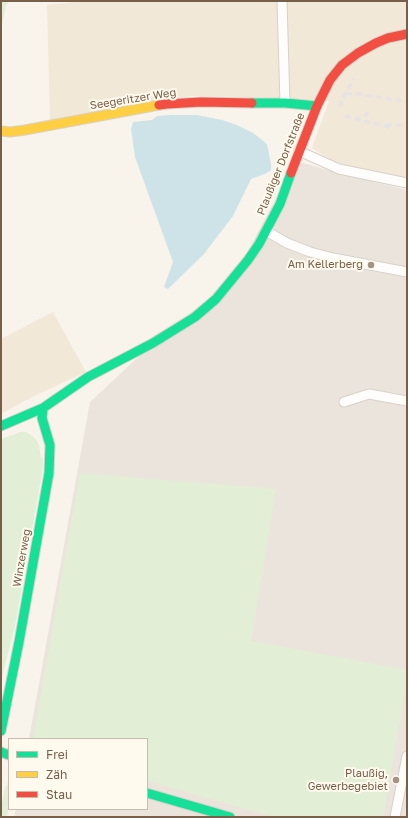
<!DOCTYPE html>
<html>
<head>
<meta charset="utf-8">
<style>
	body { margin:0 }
	#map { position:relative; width:408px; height:818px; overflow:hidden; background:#f8f4eb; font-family:"Golos Text",sans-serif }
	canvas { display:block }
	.frame { position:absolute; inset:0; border:2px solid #775f4a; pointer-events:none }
	.legend { position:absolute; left:8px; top:738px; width:140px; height:72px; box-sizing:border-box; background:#fffaed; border:1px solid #c9bcac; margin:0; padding:5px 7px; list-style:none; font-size:12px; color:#775f4a }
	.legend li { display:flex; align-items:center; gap:8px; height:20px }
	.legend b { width:20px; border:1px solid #c9bcac }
</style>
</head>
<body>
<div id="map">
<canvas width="408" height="818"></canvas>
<div class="frame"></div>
<ul class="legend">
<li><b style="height:5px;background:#16e098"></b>Frei</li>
<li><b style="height:5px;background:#ffcf43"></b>Zäh</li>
<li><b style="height:5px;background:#f24e42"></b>Stau</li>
</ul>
</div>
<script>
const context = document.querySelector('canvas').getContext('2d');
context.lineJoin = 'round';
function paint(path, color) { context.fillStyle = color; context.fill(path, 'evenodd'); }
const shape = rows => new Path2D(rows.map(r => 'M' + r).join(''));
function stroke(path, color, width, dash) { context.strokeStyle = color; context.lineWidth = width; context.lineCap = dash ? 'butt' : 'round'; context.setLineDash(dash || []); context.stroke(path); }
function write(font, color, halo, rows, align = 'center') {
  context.font = font + ' "Golos Text",sans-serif'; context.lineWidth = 4; context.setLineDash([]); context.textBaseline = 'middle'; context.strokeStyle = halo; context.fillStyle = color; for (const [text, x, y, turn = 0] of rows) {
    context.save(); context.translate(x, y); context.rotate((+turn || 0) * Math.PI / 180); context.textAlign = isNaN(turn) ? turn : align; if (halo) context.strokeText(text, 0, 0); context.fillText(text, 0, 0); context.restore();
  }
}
const residential = shape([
	[86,1,407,1,407,181,342,167,312,148,329,101,281,98,194,96,168,98,50,121,47,5],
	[53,312,86,372,32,397,1,414,1,339]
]);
const industrial = shape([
	[296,161,338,173,407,190,407,817,14,817,16,809,147,809,147,739,29,739,90,402,153,343,233,279]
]);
const green = shape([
	[1,1,10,1,6,5,1,30],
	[20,432,26,432,31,435,36,439,39,445,41,458,43,458,42,473,15,626,1,681,1,439],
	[80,473,276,489,251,641,407,670,407,681,383,817,274,817,147,781,147,739,33,739],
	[8,782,9,783,9,807,7,817,1,817,1,807,5,788]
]);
const water = shape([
	[170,115,197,115,222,120,237,125,253,133,267,144,271,164,271,170,267,173,251,179,233,216,204,254,168,289,164,287,173,262,135,157,131,129,133,122,152,120,157,116]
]);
const street = shape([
	[282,1,285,103],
	[299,151,339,169,407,183],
	[266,231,287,243,310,252,333,258,407,272],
	[344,402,369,394,407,401],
	[395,817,407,756]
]);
const fast = shape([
	[252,103,285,103,317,106],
	[1,426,43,408,88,377,153,343,195,317,216,299,248,260,259,244,280,204,291,173],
	[1,731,19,642,49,473,50,445,42,418,43,408],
	[1,752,9,755],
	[147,793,230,817]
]);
const slow = shape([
	[1,131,10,132,25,130,159,105]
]);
const jam = shape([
	[159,105,167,104,201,102,252,103],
	[291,173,317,106,330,80,342,65,358,53,376,43,388,38,407,34]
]);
const rail = shape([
	[346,94,359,94,407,102],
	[340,107,342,99,354,79],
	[345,116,351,118,393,128],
	[355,119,364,117,368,112],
	[386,125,407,125]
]);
const markers = [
	[371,265,4,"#a49382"],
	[396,780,4,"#a49382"]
];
const streetNames = [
	["Seegeritzer Weg",133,99,-9],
	["Plaußiger Dorfstraße",281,164,-68],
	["Winzerweg",22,558,-80]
];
const poiNames = [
	["Am Kellerberg",363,265],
	["Plaußig,",388,774],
	["Gewerbegebiet",388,787]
];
paint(residential, '#f1e8d8');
paint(industrial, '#ebe4dc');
paint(green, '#e2efd6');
paint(water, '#cde3e8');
stroke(street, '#d7d1c9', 11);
stroke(fast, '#d8d1c9', 11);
stroke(slow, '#d8d1c9', 11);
stroke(jam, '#d8d1c9', 11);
stroke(street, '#fefdfc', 9);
stroke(fast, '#16e098', 9);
stroke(slow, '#ffcf43', 9);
stroke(jam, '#f24e42', 9);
stroke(rail, '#e5e3e5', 3, [6, 4]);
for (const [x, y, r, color] of markers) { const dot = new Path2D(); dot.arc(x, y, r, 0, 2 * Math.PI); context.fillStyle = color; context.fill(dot); stroke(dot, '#fffaed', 1.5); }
write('11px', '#775f4a', '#fffaed', streetNames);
write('11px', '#775f4a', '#fffaed', poiNames, 'right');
</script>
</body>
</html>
